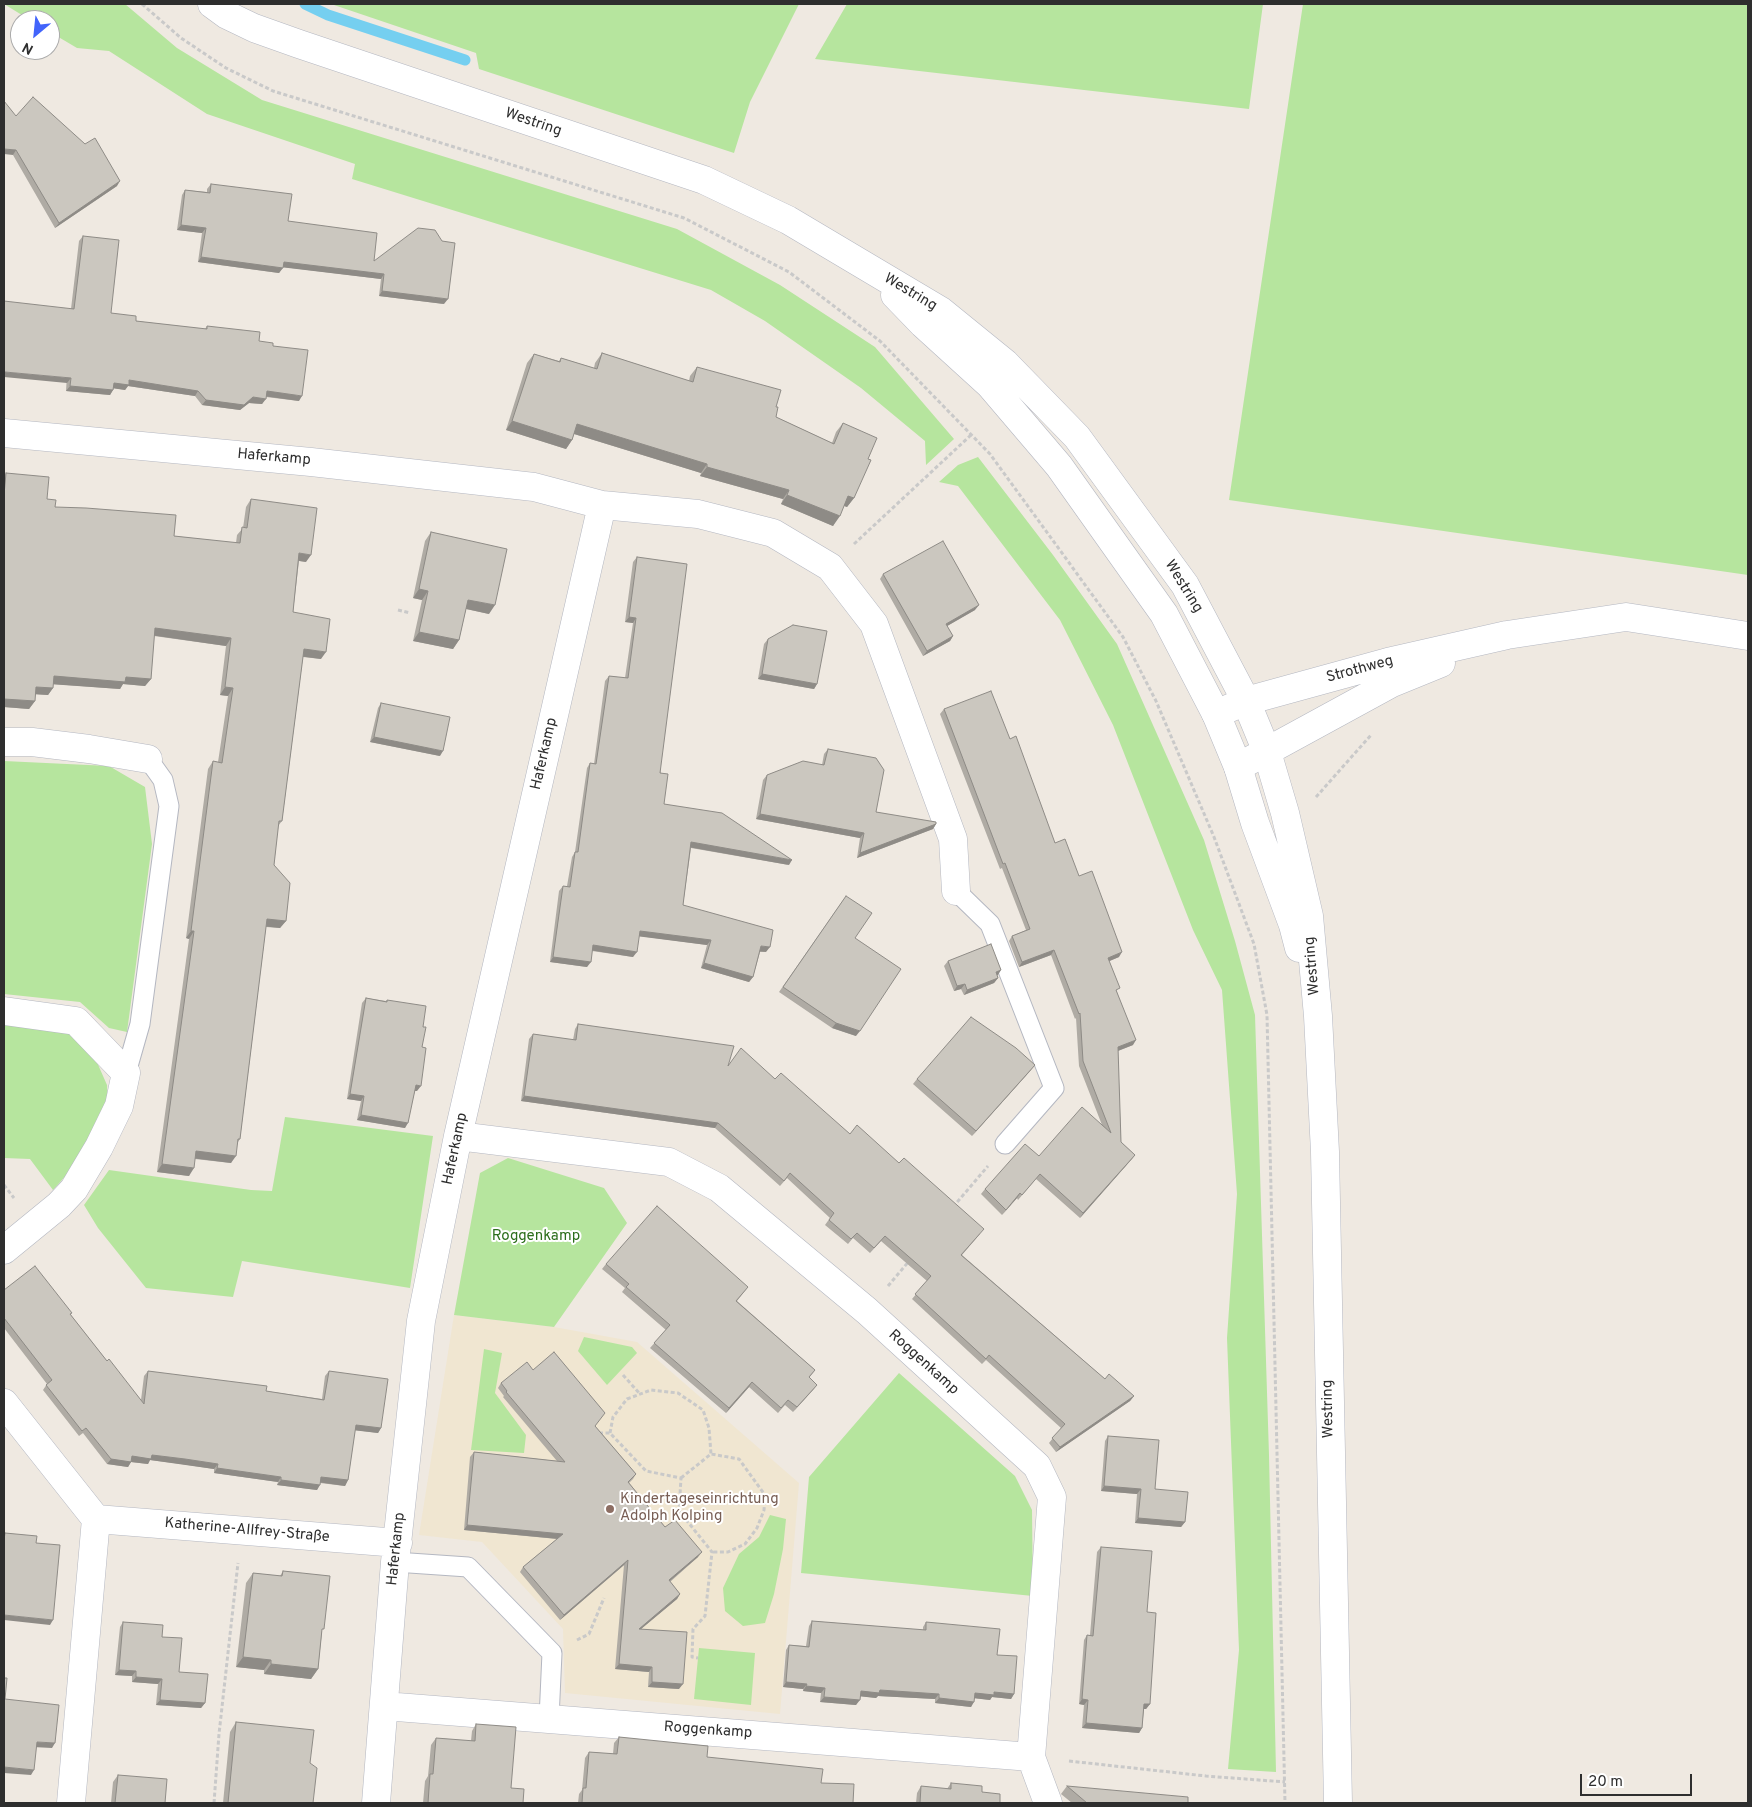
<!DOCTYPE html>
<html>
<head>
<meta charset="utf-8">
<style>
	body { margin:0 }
	#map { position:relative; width:1752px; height:1807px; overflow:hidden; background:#efe9e1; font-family:Overpass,sans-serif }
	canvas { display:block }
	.frame { position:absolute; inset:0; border:5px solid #2e2e2e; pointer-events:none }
	.north { position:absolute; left:10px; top:10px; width:50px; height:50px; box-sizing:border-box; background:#fff; border:1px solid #ababab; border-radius:50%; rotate:208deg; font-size:14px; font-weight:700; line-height:20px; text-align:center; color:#2e2e2e }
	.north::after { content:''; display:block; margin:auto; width:18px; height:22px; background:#4264fb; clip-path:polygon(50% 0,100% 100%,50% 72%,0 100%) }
	.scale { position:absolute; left:1580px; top:1774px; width:112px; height:22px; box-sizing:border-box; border:2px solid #2e2e2e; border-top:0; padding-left:6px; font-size:15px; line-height:18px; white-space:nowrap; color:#2e2e2e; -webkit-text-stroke:4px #fff; paint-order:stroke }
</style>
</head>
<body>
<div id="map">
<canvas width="1752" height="1807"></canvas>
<div class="frame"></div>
<div class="north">N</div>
<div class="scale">20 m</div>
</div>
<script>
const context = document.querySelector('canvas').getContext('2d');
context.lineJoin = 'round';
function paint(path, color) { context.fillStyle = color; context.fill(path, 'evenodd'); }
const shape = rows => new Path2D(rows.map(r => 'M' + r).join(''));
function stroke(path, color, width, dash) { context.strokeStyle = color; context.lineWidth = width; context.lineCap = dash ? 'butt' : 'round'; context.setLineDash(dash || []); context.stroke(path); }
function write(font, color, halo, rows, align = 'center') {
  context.font = font + ' Overpass,sans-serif'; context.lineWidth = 4; context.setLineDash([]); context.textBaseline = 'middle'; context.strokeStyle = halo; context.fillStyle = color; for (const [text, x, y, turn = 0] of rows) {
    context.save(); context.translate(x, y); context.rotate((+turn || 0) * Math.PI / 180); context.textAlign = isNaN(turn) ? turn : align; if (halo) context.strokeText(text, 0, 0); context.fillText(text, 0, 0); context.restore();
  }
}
const education = shape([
	[454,1315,554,1327,637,1342,799,1483,780,1714,565,1693,563,1629,482,1542,419,1535]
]);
const green = shape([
	[4,4,125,4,177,48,262,100,677,229,780,285,875,347,954,439,926,465,925,441,861,388,765,321,711,290,352,179,355,164,207,114,109,51,77,48,50,32,50,20,30,20],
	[331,4,799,4,750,102,734,153,479,69,476,53],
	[847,4,1263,4,1249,109,815,59],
	[1303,4,1748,4,1748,575,1229,500],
	[978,457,1053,555,1117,644,1204,840,1235,941,1255,1015,1269,1455,1276,1772,1228,1769,1239,1650,1227,1338,1237,1194,1222,990,1193,930,1113,725,1060,620,958,486,939,482,958,465],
	[4,761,109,766,145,787,152,844,127,1032,109,1028,80,1002,4,994],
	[4,1024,67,1031,96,1060,107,1085,108,1104,77,1163,53,1190,30,1159,4,1158],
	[285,1117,433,1136,410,1288,242,1261,233,1297,146,1288,98,1228,84,1205,109,1170,251,1190,272,1191],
	[508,1158,604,1188,627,1223,554,1327,454,1315,480,1173],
	[584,1337,632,1347,637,1353,607,1385,578,1351],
	[484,1349,502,1353,495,1393,526,1435,524,1453,471,1450],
	[899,1373,1015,1476,1032,1510,1033,1596,801,1573,809,1477],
	[770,1515,786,1519,783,1549,774,1594,765,1623,743,1626,725,1611,723,1588,739,1554,759,1537],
	[699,1648,755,1653,751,1705,694,1699]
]);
const stream = shape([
	[305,4,328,15,465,60]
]);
const path = shape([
	[142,4,181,38,226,68,273,91,684,218,789,272,880,341,990,454,1123,637,1156,701,1214,837,1254,944,1267,1015,1285,1803],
	[854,544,971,435],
	[398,610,410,613],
	[1316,797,1371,735],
	[4,1185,14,1198],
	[953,1207,988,1166],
	[888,1286,910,1260],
	[623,1375,640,1394],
	[599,1433,610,1433,646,1471,681,1478,679,1511,712,1552,705,1616,693,1629,692,1657,698,1658],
	[610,1433,613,1417,627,1399,651,1390,678,1393,703,1410,709,1428,711,1454],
	[681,1478,711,1454,739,1459,765,1495,764,1510,757,1528,745,1544,728,1552,712,1552],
	[577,1640,589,1634,604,1598],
	[1069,1761,1206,1776,1285,1782],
	[214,1803,219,1734,238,1563]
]);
const lane = shape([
	[956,891,990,924,1054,1088,1005,1144],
	[126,1073,140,1024,169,806,163,780,148,759],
	[395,1562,468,1567,552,1653,549,1719]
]);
const street = shape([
	[4,433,311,462,534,487,602,505,458,1136,421,1321,395,1562,376,1803],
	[602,505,698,514,773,533,830,567,874,624,953,839,956,891],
	[1216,714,1246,701,1388,662,1507,635,1626,617,1748,636],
	[4,742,32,742,89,749,148,759],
	[1238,767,1392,683,1441,663],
	[4,1011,76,1021,126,1073,119,1106,99,1147,74,1189,59,1205,4,1250],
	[4,1403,96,1519,71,1803],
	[96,1519,398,1543],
	[384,1706,1031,1757,1052,1497,1037,1466,867,1311,719,1188,669,1162,458,1136],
	[1031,1757,1048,1803]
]);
const secondary = shape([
	[212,4,227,15,254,28,299,44,704,180,788,220,941,311,1005,363,1077,437,1185,585,1246,701,1267,752,1285,813,1309,916,1318,1016,1325,1152,1338,1803],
	[895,295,923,324,990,385,1059,466,1164,614,1216,714,1238,767,1255,823,1293,925,1299,948]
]);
const wall = shape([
	[16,116,117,186,55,228,13,155],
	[211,184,288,221,374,261,444,304,379,296,381,279,283,267,279,273,198,262,202,233,177,230,182,195,185,190,207,192,207,189],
	[83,236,111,313,136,321,205,329,207,326,273,346,299,401,266,397,262,404,249,403,240,410,202,405,195,396,128,386,125,390,114,388,113,390,110,395,66,391,71,309,79,241],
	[602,353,689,381,690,376,697,367,776,407,776,417,832,443,836,432,843,423,868,459,854,498,847,507,844,506,833,526,781,504,783,499,700,476,701,473,574,434,572,440,566,449,506,430,527,363,534,354,559,361,561,358,594,368,595,363],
	[6,473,47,499,55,507,174,536,236,543,237,535,243,528,246,507,251,499,306,562,299,561,293,612,321,659,303,657,282,821,278,826,274,865,286,921,280,928,266,927,240,1139,238,1142,231,1163,195,1159,189,1176,157,1172,189,939,186,938,208,769,213,761,218,762,228,696,220,695,226,646,154,636,151,679,145,686,123,684,120,689,53,684,53,688,48,695,35,694,35,701,29,709,4,707,4,476],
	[431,532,489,614,466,609,459,640,453,649,413,641,422,600,413,598,425,541],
	[637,557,664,804,789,865,691,848,683,905,766,952,760,952,753,977,749,982,701,968,707,945,639,936,633,957,592,951,587,967,550,962,559,891,563,886,567,886,572,857,575,852,587,768,590,763,594,764,605,681,609,676,625,678,633,623,625,622,633,562],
	[883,574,975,610,947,626,953,636,950,641,923,656,880,579],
	[768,639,817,684,814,689,758,679,764,644],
	[381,703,440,756,370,742,378,708],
	[944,709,1010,739,1055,843,1079,876,1119,957,1109,961,1117,992,1133,1045,1118,1051,1121,1142,1135,1155,1131,1160,1080,1218,1036,1179,1018,1200,1017,1198,1002,1215,981,1194,985,1189,1039,1156,1102,1125,1079,1066,1076,1018,1075,1019,1051,955,1019,967,1009,941,1012,936,1026,930,1002,868,1000,869,940,714],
	[828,749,876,812,936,824,933,829,857,858,860,838,756,819,763,780,767,775,822,765,824,754],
	[846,896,855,938,856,1036,832,1028,779,992],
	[948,961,998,975,997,975,998,978,994,983,964,995,961,989,954,991,944,966],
	[366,998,386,1001,387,1000,423,1027,422,1047,417,1091,415,1091,405,1128,357,1120,361,1101,347,1099,362,1003],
	[578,1024,775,1079,850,1134,980,1234,962,1255,1105,1379,1134,1396,1130,1401,1056,1452,1049,1443,1061,1428,986,1360,982,1364,912,1299,927,1281,881,1241,870,1253,853,1238,848,1244,825,1225,830,1218,787,1178,780,1186,715,1128,521,1101,529,1039,533,1034,573,1040,575,1029],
	[1031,1070,972,1136,913,1084,917,1079],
	[606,1264,748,1287,737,1301,815,1370,809,1378,817,1385,793,1412,785,1405,778,1413,749,1387,726,1413,650,1348,666,1330,622,1292,625,1288,602,1269],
	[4,1290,70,1314,107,1361,141,1400,144,1376,148,1371,266,1391,322,1399,325,1376,329,1371,381,1428,378,1433,355,1430,348,1480,345,1486,320,1483,317,1490,277,1485,278,1482,214,1473,214,1469,181,1464,150,1460,148,1464,131,1462,128,1467,107,1464,83,1433,79,1436,43,1390,47,1384,4,1328],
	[533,1370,595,1426,636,1474,633,1479,629,1483,665,1527,698,1557,670,1582,680,1594,677,1599,641,1629,679,1689,648,1687,649,1672,615,1669,624,1565,560,1620,520,1572,523,1567,557,1539,464,1530,470,1457,474,1452,557,1461,503,1397,504,1396,498,1388,501,1383],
	[1108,1436,1185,1522,1181,1527,1135,1523,1137,1494,1101,1491,1105,1441],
	[1101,1547,1147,1612,1150,1704,1146,1709,1144,1709,1142,1728,1139,1733,1082,1728,1084,1705,1079,1704,1084,1640,1087,1635,1090,1635,1097,1552],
	[283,1571,322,1632,318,1669,311,1679,264,1674,264,1670,236,1667,246,1583,253,1573,280,1576],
	[812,1621,923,1630,923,1627,926,1622,997,1655,1014,1694,1011,1699,992,1697,990,1700,975,1698,971,1707,935,1703,935,1699,878,1696,876,1698,860,1696,856,1705,820,1702,821,1693,803,1691,803,1689,783,1687,786,1650,789,1645,806,1646,809,1626],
	[123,1622,162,1637,179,1672,205,1703,201,1708,156,1705,158,1684,132,1682,132,1676,115,1675,120,1627],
	[236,1722,310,1763,313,1803,223,1803,230,1732],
	[476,1724,511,1788,523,1803,423,1803,425,1781,428,1776,431,1745,436,1738,471,1741,472,1731],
	[619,1737,821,1783,853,1803,578,1803,579,1794,582,1790,585,1758,589,1752,613,1754,614,1743],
	[118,1775,165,1803,111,1803,113,1782],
	[951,1783,982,1792,1000,1803,916,1803,917,1793,921,1786,947,1789],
	[1067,1786,1188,1803,1072,1803,1061,1794]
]);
const shadedWall = shape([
	[4,149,16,150,13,155,4,154],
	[120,181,117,186,55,228,59,223],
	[181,225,206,228,202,233,177,230],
	[201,257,283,268,279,273,198,262],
	[284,262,384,274,381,279,280,267],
	[382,291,448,299,444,304,379,296],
	[5,372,71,378,67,383,4,377],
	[129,380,198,391,195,396,128,386,125,390,111,388,114,383],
	[70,386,113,390,110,395,66,391],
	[267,391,302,396,299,401,263,396],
	[253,397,266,399,262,404,249,403,240,410,202,405,206,400],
	[512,421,572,440,566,449,506,430],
	[577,424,707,464,701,473,571,433],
	[707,467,789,490,783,499,700,476],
	[787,495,840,516,833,526,781,504],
	[848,496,854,498,847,507,842,505],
	[299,553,311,555,306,562,294,560],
	[419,589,428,591,422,600,413,598],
	[468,600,495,605,489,614,462,608],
	[979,605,975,610,942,629,946,624],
	[629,617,636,618,633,623,625,622],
	[155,628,231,638,226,646,150,635],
	[419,632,459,640,453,649,413,641],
	[953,636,950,641,923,656,927,651],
	[304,649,326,652,321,659,298,656],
	[762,674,817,684,814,689,758,679],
	[54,676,126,677,151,679,145,686,123,684,120,689,49,684],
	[36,687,53,688,48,695,31,694],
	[225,687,233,688,228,696,220,695],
	[4,699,35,701,29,709,4,707],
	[374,737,443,751,440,756,370,742],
	[760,814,864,833,860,838,756,819],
	[936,824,933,829,857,858,860,853],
	[691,842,792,860,789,865,688,847],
	[267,919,286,921,280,928,261,926],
	[191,931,194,931,189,939,186,938],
	[640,931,711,940,707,945,636,936],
	[593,945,637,952,633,957,589,950],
	[761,946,770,947,766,952,758,951],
	[1054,950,1051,955,1019,967,1022,962],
	[1122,952,1119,957,1105,963,1108,958],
	[553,957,591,962,587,967,550,962],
	[704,963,753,977,749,982,701,968],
	[1001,970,998,975,992,977,996,972],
	[998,978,994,983,964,995,967,990],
	[965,984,961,989,954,991,957,986],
	[836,1023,860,1031,856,1036,832,1028],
	[1136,1040,1133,1045,1115,1052,1118,1047],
	[1035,1065,1031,1070,972,1136,976,1131],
	[416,1085,421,1086,417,1091,413,1091],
	[350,1094,364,1096,361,1101,347,1099],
	[524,1096,718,1123,715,1128,521,1101],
	[361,1115,408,1123,405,1128,357,1120],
	[196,1151,236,1156,231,1163,191,1158],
	[1135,1155,1131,1160,1080,1218,1083,1213],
	[162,1164,194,1168,189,1176,157,1172],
	[1020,1193,1017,1198,1002,1215,1006,1210],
	[752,1382,749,1387,726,1413,729,1408],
	[817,1385,813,1390,793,1412,797,1407],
	[1134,1396,1130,1401,1056,1452,1060,1447],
	[356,1425,381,1428,378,1433,352,1430],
	[152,1455,185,1459,218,1464,214,1469,150,1460,148,1464,131,1462,128,1467,107,1464,111,1459,132,1456],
	[217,1468,281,1477,278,1482,214,1473],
	[321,1477,348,1480,345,1486,317,1482],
	[281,1480,320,1485,317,1490,277,1485],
	[1104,1486,1141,1489,1137,1494,1101,1491],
	[1138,1518,1185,1522,1181,1527,1135,1523],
	[467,1525,563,1534,559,1539,464,1530],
	[702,1552,698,1557,665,1585,669,1580],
	[628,1560,624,1565,560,1620,564,1615],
	[680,1594,677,1599,635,1634,639,1629],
	[4,1615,53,1620,50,1625,4,1620],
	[243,1657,271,1660,264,1670,236,1667],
	[271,1664,318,1669,311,1679,264,1674],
	[619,1664,652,1667,649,1672,615,1669],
	[119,1670,136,1671,132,1676,115,1675],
	[136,1677,162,1679,158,1684,132,1682],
	[652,1682,683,1684,679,1689,648,1687],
	[786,1682,807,1684,803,1689,783,1687],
	[806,1686,825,1688,821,1693,803,1691],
	[880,1690,939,1694,935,1699,878,1696,876,1698,857,1696,861,1691],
	[994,1692,1014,1694,1011,1699,992,1697,990,1700,972,1698,975,1693],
	[824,1697,860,1700,856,1705,820,1702],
	[939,1698,974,1702,971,1707,935,1703],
	[1082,1699,1088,1700,1084,1705,1079,1704],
	[160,1700,205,1703,201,1708,156,1705],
	[1144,1704,1150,1704,1146,1709,1141,1709],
	[1086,1723,1142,1728,1139,1733,1082,1728],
	[37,1742,55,1743,52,1748,33,1747],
	[4,1767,34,1770,31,1775,4,1773]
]);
const building = shape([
	[33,97,85,144,95,138,120,181,59,223,16,150,4,149,4,101,16,116,33,97],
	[211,184,292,194,288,221,377,233,374,261,418,228,435,230,442,241,455,243,448,299,382,291,384,274,284,262,283,268,201,257,206,228,181,225,185,190,210,193,211,184],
	[83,236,119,240,111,313,136,316,136,321,207,329,207,326,260,332,259,341,273,343,273,346,308,350,302,396,267,391,266,399,253,397,244,405,206,400,198,391,129,380,129,385,114,383,113,390,70,386,71,378,5,372,4,378,4,301,74,309,83,236],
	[602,353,693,382,697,367,781,390,776,407,778,407,776,417,834,444,843,423,877,438,868,459,871,460,854,498,848,496,840,516,787,495,789,490,707,467,707,464,577,424,572,440,512,421,534,354,560,362,561,358,597,369,602,353],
	[6,473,49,477,47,499,56,500,55,507,86,508,176,515,174,536,240,543,242,527,247,528,251,499,317,508,311,555,299,553,293,612,330,619,326,652,304,649,282,821,279,821,274,865,290,883,286,921,267,919,240,1139,238,1139,236,1156,196,1151,194,1168,162,1164,194,931,191,931,213,761,222,763,233,688,225,687,231,638,155,628,151,679,126,677,125,682,54,676,53,688,36,687,35,701,4,699,4,495,6,473],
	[431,532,507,549,495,605,468,600,459,640,419,632,428,591,419,589,431,532],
	[943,541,979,605,946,624,953,636,927,651,883,574,943,541],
	[637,557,687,564,660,773,668,774,664,804,722,813,792,860,691,842,683,905,773,930,770,947,761,946,753,977,704,963,711,940,640,931,637,952,593,945,591,962,553,957,563,886,570,887,575,852,578,852,590,763,596,764,609,676,628,678,636,618,629,617,637,557],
	[793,625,827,631,817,684,762,674,768,639,793,625],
	[991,691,1010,739,1016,736,1055,843,1065,839,1079,876,1092,871,1122,952,1108,958,1120,988,1116,990,1136,1040,1118,1047,1121,1142,1135,1155,1083,1213,1040,1174,1022,1195,1020,1193,1006,1210,985,1189,1025,1144,1039,1156,1082,1107,1111,1133,1083,1061,1080,1013,1079,1014,1054,950,1022,962,1012,936,1030,929,1005,863,1003,864,944,709,991,691],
	[381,703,450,717,443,751,374,737,381,703],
	[828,749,876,758,884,770,876,812,936,822,936,824,860,853,864,833,760,814,767,775,803,761,824,765,828,749],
	[846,896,872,913,855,938,901,969,860,1031,836,1023,783,987,846,896],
	[991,944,1001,970,996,972,998,978,967,990,965,984,957,986,948,961,991,944],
	[366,998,387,1002,387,1000,426,1006,423,1027,426,1027,422,1047,426,1048,421,1086,416,1085,408,1123,361,1115,364,1096,350,1094,366,998],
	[971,1017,1016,1048,1035,1065,976,1131,917,1079,971,1017],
	[578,1024,734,1046,728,1066,741,1048,775,1079,781,1073,850,1134,857,1125,899,1163,904,1158,984,1229,961,1255,1105,1379,1109,1374,1134,1396,1060,1447,1052,1438,1065,1424,989,1355,986,1359,915,1294,931,1276,885,1236,874,1248,857,1233,851,1239,829,1220,834,1213,790,1173,784,1181,718,1123,524,1096,533,1034,576,1040,578,1024],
	[657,1206,748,1287,736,1301,815,1370,809,1377,817,1385,797,1407,788,1400,781,1408,752,1382,729,1408,654,1343,670,1325,626,1287,629,1284,606,1264,657,1206],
	[35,1266,72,1313,70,1314,107,1361,109,1359,144,1404,148,1371,267,1386,266,1391,324,1400,329,1371,388,1379,381,1428,356,1425,348,1480,321,1477,320,1485,281,1480,281,1477,217,1468,218,1464,185,1459,152,1455,151,1459,132,1456,131,1462,111,1459,86,1428,82,1431,46,1385,52,1380,4,1318,4,1290,35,1266],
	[554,1352,605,1413,595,1426,636,1474,628,1482,665,1527,675,1520,702,1552,669,1580,680,1594,639,1629,687,1632,683,1684,652,1682,652,1667,619,1664,628,1560,564,1615,523,1567,563,1534,467,1525,474,1452,565,1462,506,1392,507,1391,501,1383,527,1362,533,1370,554,1352],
	[1108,1436,1159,1440,1155,1489,1188,1492,1185,1522,1138,1518,1141,1489,1104,1486,1108,1436],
	[5,1533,37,1536,36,1543,60,1545,53,1620,4,1615,4,1540,5,1533],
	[1101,1547,1152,1551,1147,1612,1156,1613,1150,1704,1144,1704,1142,1728,1086,1723,1088,1700,1082,1699,1087,1635,1093,1636,1101,1547],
	[283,1571,330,1576,324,1629,322,1629,318,1669,271,1664,271,1660,243,1657,253,1573,282,1576,283,1571],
	[812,1621,926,1630,926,1622,1000,1629,997,1655,1017,1656,1014,1694,994,1692,994,1695,975,1693,974,1702,939,1698,939,1694,880,1690,879,1693,861,1691,860,1700,824,1697,825,1688,806,1686,807,1684,786,1682,789,1645,809,1647,812,1621],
	[123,1622,163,1625,162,1637,182,1638,179,1672,208,1674,205,1703,160,1700,162,1679,136,1677,136,1671,119,1670,123,1622],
	[4,1678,7,1678,5,1699,59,1705,55,1743,37,1742,34,1770,4,1767,4,1678],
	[236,1722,314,1730,310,1763,317,1768,313,1803,228,1803,236,1722],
	[476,1724,516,1727,511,1788,524,1789,523,1803,428,1803,430,1774,433,1774,436,1738,475,1741,476,1724],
	[619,1737,708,1746,707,1757,823,1769,821,1783,854,1784,853,1803,582,1803,583,1788,586,1788,589,1752,617,1754,619,1737],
	[118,1775,167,1779,165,1803,115,1803,118,1775],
	[951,1783,982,1786,982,1792,1000,1794,1000,1803,920,1803,921,1786,951,1789,951,1783],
	[1067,1786,1188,1797,1188,1803,1087,1803,1067,1786]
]);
const markers = [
	[610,1509,5,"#8d6e63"]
];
const streetNames = [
	["Westring",533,123,19],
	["Westring",910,293,31],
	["Haferkamp",274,458,5],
	["Westring",1183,587,58],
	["Strothweg",1360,670,-15],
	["Haferkamp",545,754,-77],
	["Westring",1313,966,-95],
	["Haferkamp",456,1149,-78],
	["Roggenkamp",923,1363,42],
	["Westring",1329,1409,-91],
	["Katherine-Allfrey-Straße",247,1531,5],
	["Haferkamp",397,1549,-84],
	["Roggenkamp",708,1731,4]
];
const parkNames = [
	["Roggenkamp",536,1237]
];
const educationNames = [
	["Kindertageseinrichtung",620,1500],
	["Adolph Kolping",620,1517]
];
paint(education, '#f0e6d1');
paint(green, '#b6e59e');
stroke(stream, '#75cff0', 11);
stroke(lane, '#b4b7c1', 21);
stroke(street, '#b4b7c1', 29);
stroke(secondary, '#b4b7c1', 29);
stroke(path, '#c9c9c9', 3, [4, 2.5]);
stroke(lane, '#fff', 19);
stroke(street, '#fff', 28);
stroke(secondary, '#fff', 28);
paint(wall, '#afaba4');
paint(shadedWall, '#8e8b86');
paint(building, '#cbc7bf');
stroke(building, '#8e8b86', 1);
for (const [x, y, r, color] of markers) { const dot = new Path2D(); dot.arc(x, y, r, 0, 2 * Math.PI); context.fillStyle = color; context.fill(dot); stroke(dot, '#fff', 2); }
write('15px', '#2e2e2e', '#fff', streetNames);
write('15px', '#2c6e1b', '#fff', parkNames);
write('15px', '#785e54', '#fff', educationNames, 'left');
</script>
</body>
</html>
